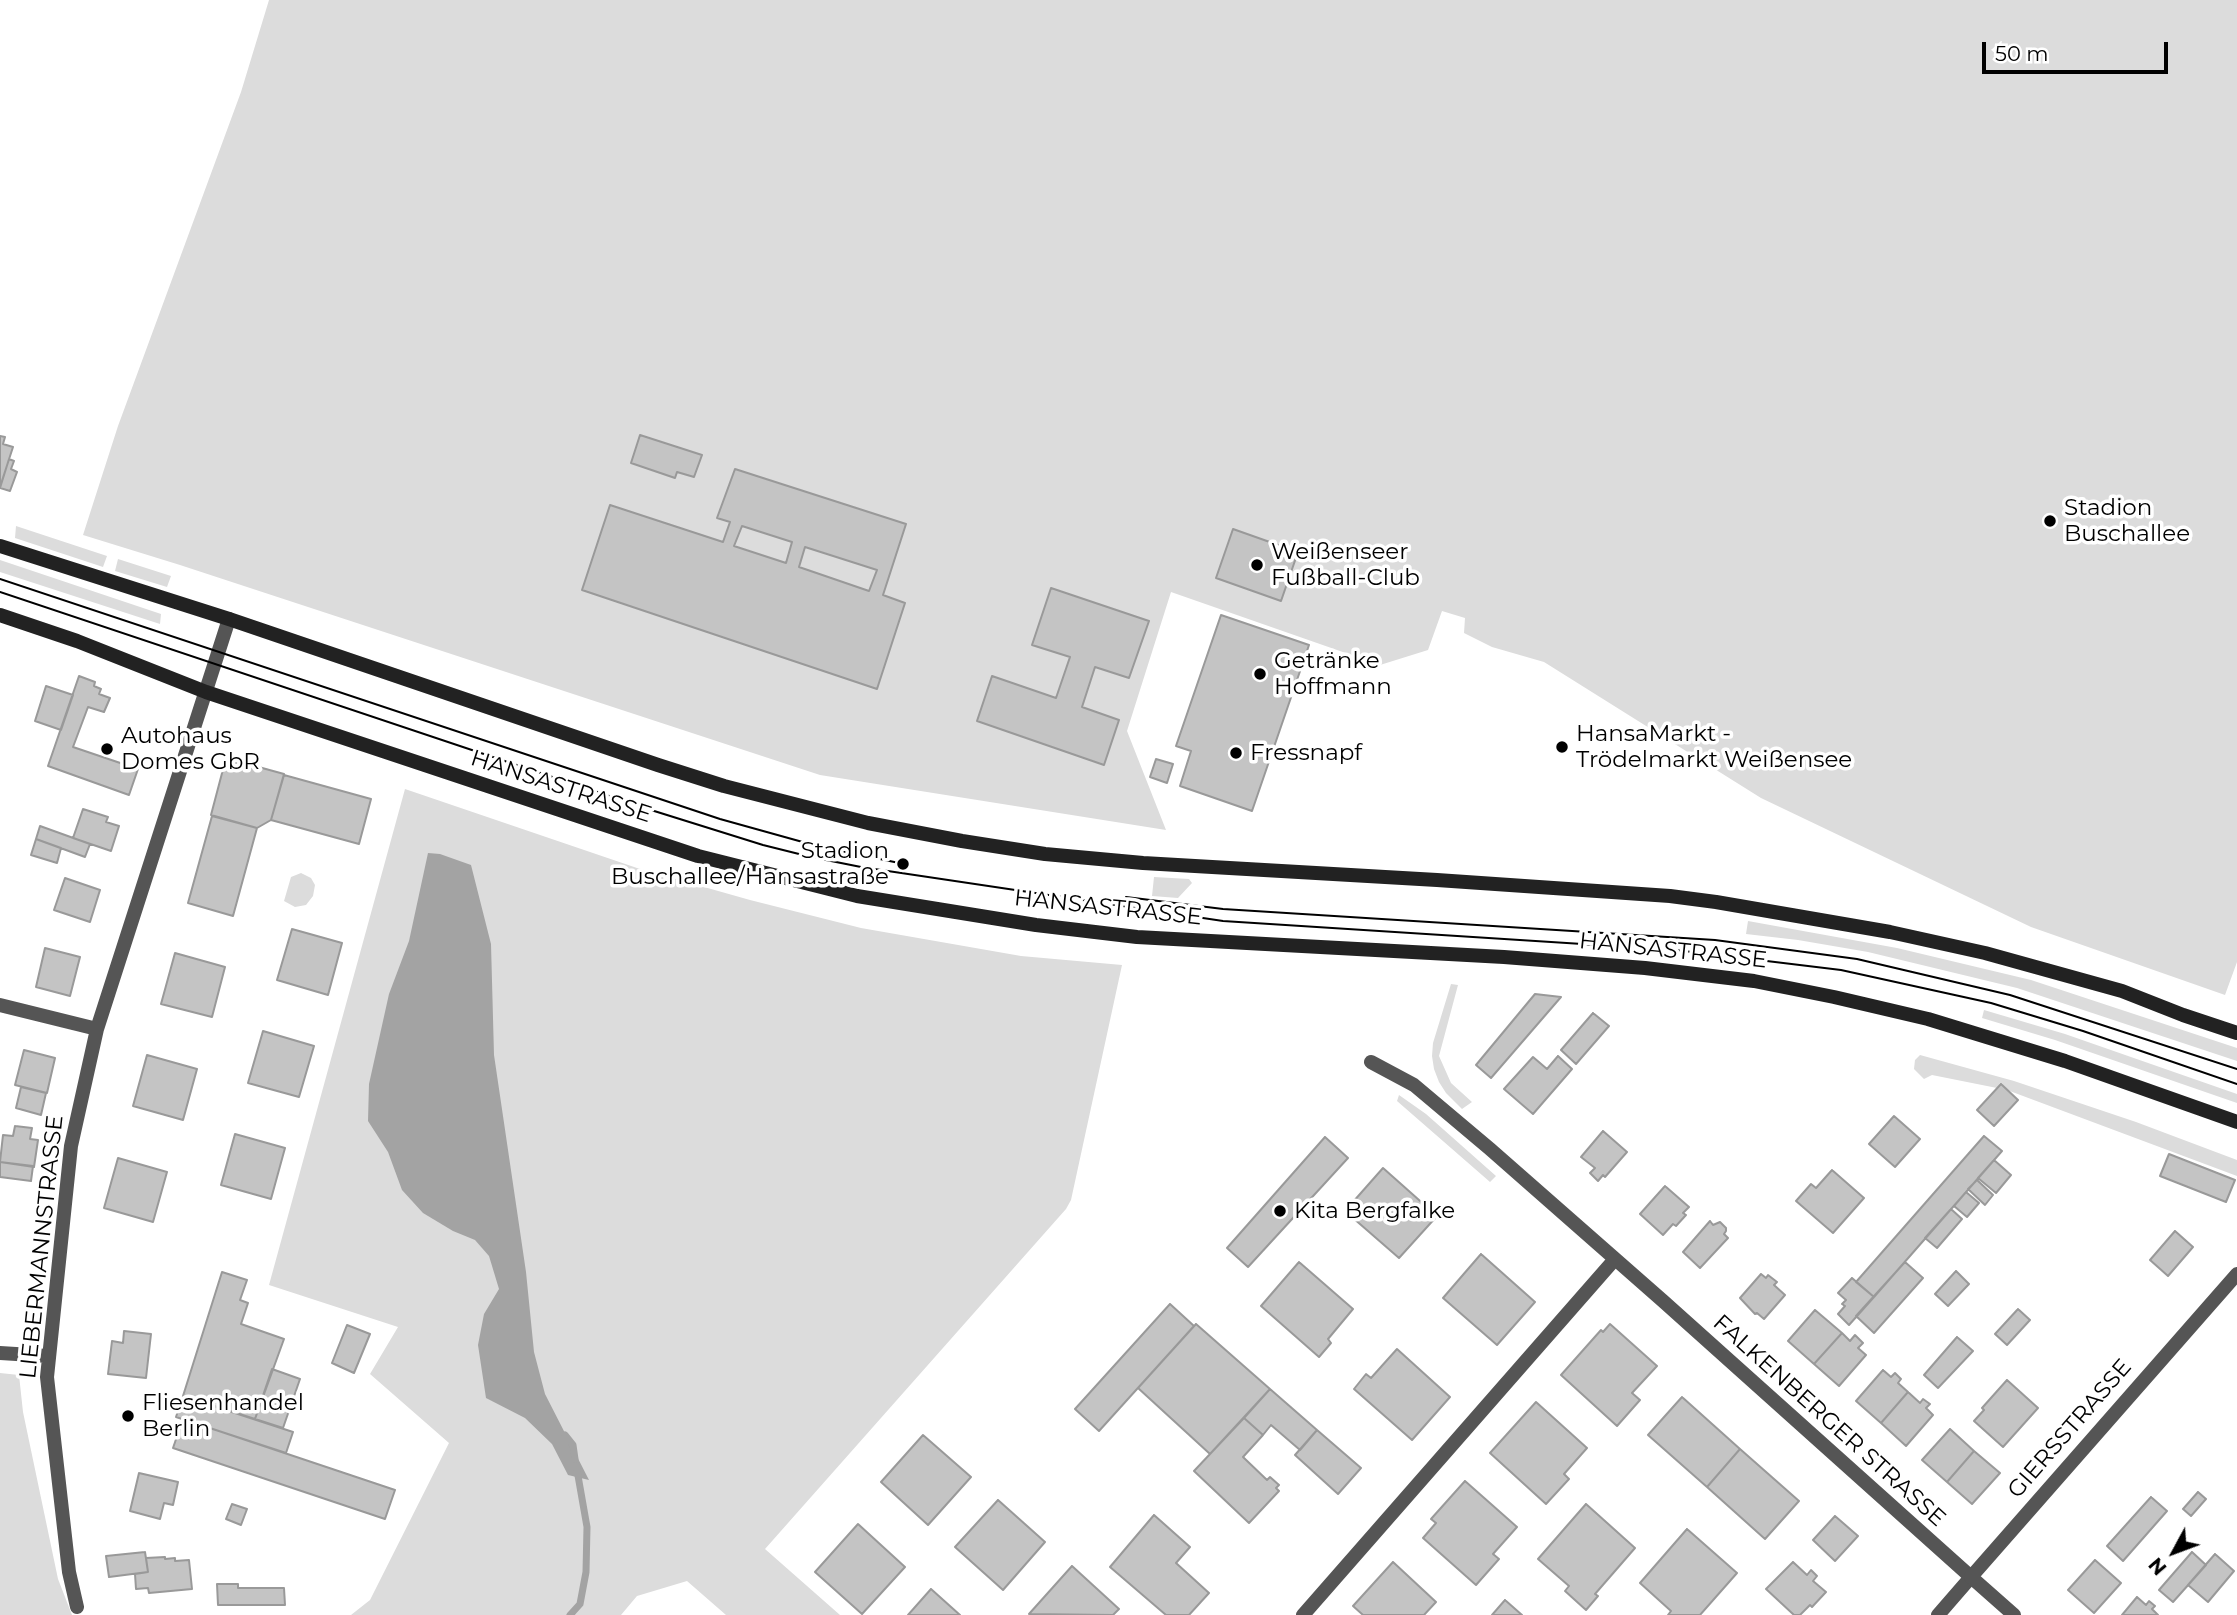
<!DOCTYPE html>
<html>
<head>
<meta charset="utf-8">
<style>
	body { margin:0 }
	#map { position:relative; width:2237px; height:1615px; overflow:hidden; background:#fff; font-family:Montserrat,sans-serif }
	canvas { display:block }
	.north { position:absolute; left:2139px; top:1517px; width:70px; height:70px; -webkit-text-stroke:5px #fff; paint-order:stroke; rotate:229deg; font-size:19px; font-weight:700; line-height:28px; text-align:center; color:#000 }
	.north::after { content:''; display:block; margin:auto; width:24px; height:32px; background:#000; clip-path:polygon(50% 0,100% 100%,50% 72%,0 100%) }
	.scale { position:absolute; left:1982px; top:42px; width:186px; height:32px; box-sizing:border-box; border:4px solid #000; border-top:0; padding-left:9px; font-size:21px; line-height:24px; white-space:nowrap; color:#000; -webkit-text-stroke:5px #fff; paint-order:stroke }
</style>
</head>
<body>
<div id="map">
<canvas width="2237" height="1615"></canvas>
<div class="north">N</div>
<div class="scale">50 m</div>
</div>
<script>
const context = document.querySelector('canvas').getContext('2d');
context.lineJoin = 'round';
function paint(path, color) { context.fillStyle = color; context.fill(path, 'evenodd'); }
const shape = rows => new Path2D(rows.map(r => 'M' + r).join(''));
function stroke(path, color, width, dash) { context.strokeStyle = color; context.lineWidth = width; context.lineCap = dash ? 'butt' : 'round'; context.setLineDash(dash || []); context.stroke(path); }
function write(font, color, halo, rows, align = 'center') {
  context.font = font + ' Montserrat,sans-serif'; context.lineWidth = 7; context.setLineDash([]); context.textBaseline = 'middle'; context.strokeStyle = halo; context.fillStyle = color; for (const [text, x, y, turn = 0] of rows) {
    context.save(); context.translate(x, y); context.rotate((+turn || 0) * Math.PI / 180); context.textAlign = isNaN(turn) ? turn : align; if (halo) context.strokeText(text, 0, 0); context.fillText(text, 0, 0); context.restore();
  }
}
const green = shape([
	[269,0,2237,0,2237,962,2225,995,2031,927,1761,798,1544,662,1492,647,1464,633,1465,618,1442,611,1428,650,1380,665,1171,592,1127,731,1166,830,820,775,180,565,83,535,118,426,241,92],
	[16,526,107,556,103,567,94,564,15,538],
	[118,559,171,576,167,587,115,571],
	[0,560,161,614,160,624,0,572],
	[405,789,637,868,750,900,861,928,1021,956,1122,965,1071,1200,1066,1209,765,1549,840,1615,726,1615,687,1581,637,1596,621,1615,351,1615,370,1600,449,1443,370,1374,398,1327,269,1285],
	[301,873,311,878,315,885,313,896,306,905,295,907,284,901,291,877],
	[1154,877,1189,879,1192,883,1178,898,1152,896],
	[1748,921,1897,948,2031,980,2237,1048,2237,1061,2017,988,1868,952,1798,940,1746,934],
	[1451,984,1458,985,1439,1056,1451,1083,1472,1102,1462,1109,1446,1093,1439,1082,1434,1069,1432,1056,1433,1043],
	[1984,1010,2065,1034,2237,1094,2237,1103,2055,1040,1982,1018],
	[1920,1055,2014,1081,2136,1122,2237,1160,2237,1176,2007,1090,1932,1075,1924,1079,1914,1069,1915,1060],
	[1399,1095,1426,1114,1496,1176,1490,1182,1397,1101],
	[0,1373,19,1375,23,1412,58,1579,72,1615,0,1615]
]);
const water = shape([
	[428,853,440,854,471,865,491,944,494,1055,526,1272,534,1352,545,1394,589,1480,568,1475,552,1444,525,1418,486,1398,478,1345,484,1314,499,1289,489,1256,475,1240,453,1231,423,1213,402,1190,388,1152,368,1121,369,1084,389,994,409,941]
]);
const stream = shape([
	[565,1435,573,1445,575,1459],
	[570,1615,580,1604,586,1572,587,1527,577,1470]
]);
const building = shape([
	[640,435,702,455,694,477,677,472,675,478,631,463,640,435],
	[0,436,5,437,3,444,13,447,0,487,0,436],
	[9,459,14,461,11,469,17,472,10,491,0,488,9,459],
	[735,469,906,524,883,595,905,603,877,689,582,590,610,505,723,542,730,522,717,518,735,469],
	[742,526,792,542,786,563,734,546,742,526],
	[805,547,877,570,869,591,799,567,805,547],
	[1233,529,1298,552,1281,601,1216,578,1233,529],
	[1051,588,1149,621,1129,678,1095,667,1082,707,1119,720,1104,765,977,721,992,676,1056,698,1070,657,1032,645,1051,588],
	[1221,615,1309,645,1252,811,1180,786,1191,751,1176,746,1221,615],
	[79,676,95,682,94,686,101,689,99,694,110,698,104,712,88,707,73,747,138,769,129,795,48,766,79,676],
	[46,686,73,695,61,730,35,721,46,686],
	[226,758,284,774,271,820,257,828,211,815,226,758],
	[1156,759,1173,764,1167,783,1150,777,1156,759],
	[284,775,371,799,359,844,271,820,284,775],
	[83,809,108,817,106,822,119,826,111,851,73,838,83,809],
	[212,816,257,828,233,916,188,903,212,816],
	[40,826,90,844,85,857,36,839,40,826],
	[36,839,61,848,57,863,31,855,36,839],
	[65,878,100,890,90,922,54,910,65,878],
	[292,929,342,943,328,995,277,980,292,929],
	[45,948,80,957,70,996,36,987,45,948],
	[175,953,225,967,212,1017,161,1004,175,953],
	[1535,994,1561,997,1491,1078,1476,1065,1535,994],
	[1593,1013,1609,1026,1576,1064,1561,1050,1593,1013],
	[263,1031,314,1046,299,1097,248,1083,263,1031],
	[24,1050,55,1058,47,1093,15,1085,24,1050],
	[147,1055,197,1069,183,1120,133,1106,147,1055],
	[1558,1056,1572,1069,1533,1114,1504,1089,1533,1057,1547,1069,1558,1056],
	[2001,1084,2018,1100,1994,1126,1977,1110,2001,1084],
	[21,1087,46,1093,41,1115,16,1108,21,1087],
	[1894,1116,1920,1139,1895,1167,1869,1144,1894,1116],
	[15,1126,32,1128,30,1139,38,1140,34,1167,0,1162,3,1135,13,1136,15,1126],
	[1603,1131,1627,1152,1605,1177,1603,1175,1598,1181,1590,1173,1595,1168,1581,1157,1603,1131],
	[235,1134,285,1148,271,1199,221,1185,235,1134],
	[1984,1136,2002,1151,1874,1297,1856,1282,1984,1136],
	[1325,1137,1348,1158,1248,1267,1227,1248,1325,1137],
	[2169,1154,2235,1180,2226,1202,2160,1176,2169,1154],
	[118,1158,167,1172,153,1222,104,1208,118,1158],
	[1994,1160,2011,1175,1996,1193,1978,1178,1994,1160],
	[0,1162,33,1166,31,1181,0,1177,0,1162],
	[1383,1168,1437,1216,1399,1258,1345,1211,1383,1168],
	[1832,1170,1864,1198,1833,1233,1796,1201,1811,1184,1816,1188,1832,1170],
	[1977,1180,1993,1195,1985,1205,1968,1189,1977,1180],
	[1665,1186,1689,1207,1683,1213,1686,1215,1676,1226,1673,1224,1663,1235,1640,1214,1665,1186],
	[1966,1192,1979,1203,1967,1217,1954,1206,1966,1192],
	[1951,1209,1962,1219,1937,1248,1925,1238,1951,1209],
	[1710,1221,1713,1225,1720,1222,1726,1228,1726,1231,1724,1234,1728,1238,1700,1268,1683,1252,1710,1221],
	[2175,1231,2193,1247,2168,1276,2150,1260,2175,1231],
	[1481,1254,1535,1302,1497,1345,1443,1298,1481,1254],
	[1299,1262,1353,1309,1328,1339,1331,1343,1319,1357,1261,1306,1299,1262],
	[1905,1262,1923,1278,1874,1333,1856,1316,1905,1262],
	[1956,1271,1969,1284,1948,1306,1935,1294,1956,1271],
	[222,1272,247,1280,240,1300,248,1303,241,1324,284,1339,255,1419,183,1396,222,1272],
	[1761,1274,1766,1278,1768,1275,1777,1282,1774,1285,1785,1295,1764,1319,1757,1313,1755,1314,1740,1298,1761,1274],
	[1852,1278,1874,1297,1849,1325,1838,1314,1845,1306,1842,1304,1846,1300,1838,1293,1852,1278],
	[1170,1304,1194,1326,1099,1431,1075,1409,1170,1304],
	[2018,1309,2030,1320,2007,1345,1995,1334,2018,1309],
	[1815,1310,1842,1333,1814,1364,1788,1341,1815,1310],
	[1196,1324,1270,1389,1210,1454,1138,1388,1196,1324],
	[1610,1324,1657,1366,1632,1393,1640,1400,1617,1426,1561,1375,1601,1330,1603,1332,1610,1324],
	[347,1325,370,1334,354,1373,332,1363,347,1325],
	[124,1331,151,1334,146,1378,108,1374,112,1341,123,1343,124,1331],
	[1842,1333,1850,1341,1855,1335,1863,1343,1858,1348,1866,1355,1839,1386,1814,1364,1842,1333],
	[1957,1337,1973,1351,1938,1388,1924,1375,1957,1337],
	[1397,1349,1450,1397,1412,1440,1354,1389,1366,1374,1371,1378,1397,1349],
	[272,1369,300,1379,283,1428,255,1419,272,1369],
	[1883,1370,1891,1377,1895,1373,1901,1379,1898,1383,1908,1392,1881,1423,1856,1401,1883,1370],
	[2007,1380,2038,1408,2003,1447,1974,1421,1984,1410,1982,1408,2007,1380],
	[1270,1389,1317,1430,1300,1450,1271,1425,1263,1435,1244,1418,1270,1389],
	[1908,1392,1920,1403,1923,1399,1930,1404,1926,1408,1933,1415,1906,1446,1881,1423,1908,1392],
	[183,1396,293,1432,286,1453,176,1417,183,1396],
	[1682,1397,1740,1449,1707,1487,1648,1435,1682,1397],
	[1536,1402,1587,1448,1564,1474,1569,1479,1546,1504,1490,1453,1536,1402],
	[1244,1418,1263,1435,1243,1457,1267,1480,1270,1477,1279,1485,1276,1488,1279,1491,1249,1523,1194,1471,1244,1418],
	[183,1419,395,1490,385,1519,173,1448,183,1419],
	[1950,1429,1974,1451,1947,1482,1922,1460,1950,1429],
	[1317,1430,1361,1468,1338,1494,1295,1455,1317,1430],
	[923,1435,971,1477,928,1525,881,1482,923,1435],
	[1740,1449,1799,1501,1765,1539,1707,1487,1740,1449],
	[1974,1451,2000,1473,1972,1504,1947,1482,1974,1451],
	[139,1473,178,1482,173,1505,164,1503,160,1519,130,1511,139,1473],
	[1465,1481,1517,1527,1493,1554,1499,1559,1476,1585,1423,1538,1436,1523,1431,1519,1465,1481],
	[2198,1492,2206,1499,2191,1516,2183,1509,2198,1492],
	[2151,1497,2167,1511,2123,1561,2107,1546,2151,1497],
	[998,1500,1045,1542,1003,1590,955,1547,998,1500],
	[232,1504,247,1509,241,1525,226,1519,232,1504],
	[1586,1504,1635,1548,1595,1594,1598,1596,1586,1610,1565,1591,1569,1586,1538,1559,1586,1504],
	[1154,1515,1190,1547,1176,1563,1209,1593,1189,1615,1166,1615,1110,1567,1154,1515],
	[1835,1516,1858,1536,1835,1561,1813,1540,1835,1516],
	[858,1524,905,1567,862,1614,815,1572,858,1524],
	[1687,1529,1737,1573,1700,1615,1668,1615,1671,1611,1640,1583,1687,1529],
	[145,1552,148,1572,109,1577,106,1556,145,1552],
	[2192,1552,2206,1565,2173,1602,2159,1590,2192,1552],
	[2215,1554,2234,1571,2208,1602,2188,1585,2215,1554],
	[165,1557,165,1559,175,1558,175,1561,189,1560,192,1589,149,1593,148,1588,136,1589,135,1574,148,1572,146,1558,165,1557],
	[2095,1560,2121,1583,2094,1613,2068,1590,2095,1560],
	[1393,1562,1436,1602,1424,1615,1363,1615,1353,1606,1393,1562],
	[1793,1562,1807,1575,1811,1570,1817,1576,1813,1581,1826,1592,1812,1607,1810,1605,1800,1615,1794,1615,1766,1589,1793,1562],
	[1072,1566,1119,1609,1113,1615,1029,1614,1072,1566],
	[217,1584,238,1584,238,1588,284,1588,285,1605,218,1605,217,1584],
	[931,1589,960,1615,908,1615,931,1589],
	[2137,1597,2146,1605,2149,1601,2155,1606,2152,1609,2158,1615,2122,1615,2137,1597],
	[1505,1600,1522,1615,1492,1615,1505,1600]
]);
const minor = shape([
	[0,1005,97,1029],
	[1371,1062,1414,1085,1490,1149,1663,1301,1971,1577,1938,1615],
	[0,1353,48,1356],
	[77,1607,69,1572,47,1377,71,1146,97,1029,229,619],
	[1303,1615,1615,1259]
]);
const tertiary = shape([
	[2014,1615,1971,1577,2237,1274]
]);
const secondary = shape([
	[0,546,229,619,658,765,724,786,868,823,962,841,1045,854,1143,863,1437,880,1670,896,1716,902,1890,932,1985,953,2122,991,2183,1015,2237,1033],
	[0,615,77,641,206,692,698,856,857,896,1036,925,1137,937,1504,957,1645,968,1754,981,1834,997,1928,1019,2065,1061,2237,1122]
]);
const tram = shape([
	[0,579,720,819,817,846,904,864],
	[0,592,651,810,763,845,811,857,861,867,1223,921,1676,950,1841,970,1991,1003,2083,1031,2237,1084],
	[1126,897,1223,909,1715,940,1857,959,2010,995,2237,1069]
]);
const markers = [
	[2050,521,7,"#000"],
	[1257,565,7,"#000"],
	[1260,674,7,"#000"],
	[1562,747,7,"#000"],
	[107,749,7,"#000"],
	[1236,753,7,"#000"],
	[903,864,7,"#000"],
	[1280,1211,7,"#000"],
	[128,1416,7,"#000"]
];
const poiNames = [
	["Stadion",2064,508],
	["Buschallee",2064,534],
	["Weißenseer",1271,552],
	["Fußball-Club",1271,578],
	["Getränke",1274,661],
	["Hoffmann",1274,687],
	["HansaMarkt -",1576,734],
	["Trödelmarkt Weißensee",1576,760],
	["Autohaus",121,736],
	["Domes GbR",121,762],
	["Fressnapf",1250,753],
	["Stadion",889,851,"right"],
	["Buschallee/Hansastraße",889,877,"right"],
	["Kita Bergfalke",1294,1211],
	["Fliesenhandel",142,1403],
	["Berlin",142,1429]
];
const streetNames = [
	["HANSASTRASSE",561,787,18],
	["HANSASTRASSE",1108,908,6],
	["HANSASTRASSE",1673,951,6],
	["LIEBERMANNSTRASSE",42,1247,-84],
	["FALKENBERGER STRASSE",1829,1421,42],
	["GIERSSTRASSE",2070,1429,-49]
];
paint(green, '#dcdcdc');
paint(water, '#a3a3a3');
stroke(stream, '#a3a3a3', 7);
paint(building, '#c4c4c4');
stroke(building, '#999', 2);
stroke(minor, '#555', 14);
stroke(tertiary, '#555', 14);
stroke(secondary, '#222', 14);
stroke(tram, '#000', 2);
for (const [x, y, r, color] of markers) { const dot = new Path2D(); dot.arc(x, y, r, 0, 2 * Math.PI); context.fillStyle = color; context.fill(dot); stroke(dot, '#fff', 2.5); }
write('23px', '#000', '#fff', poiNames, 'left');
write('23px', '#000', '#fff', streetNames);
</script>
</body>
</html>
